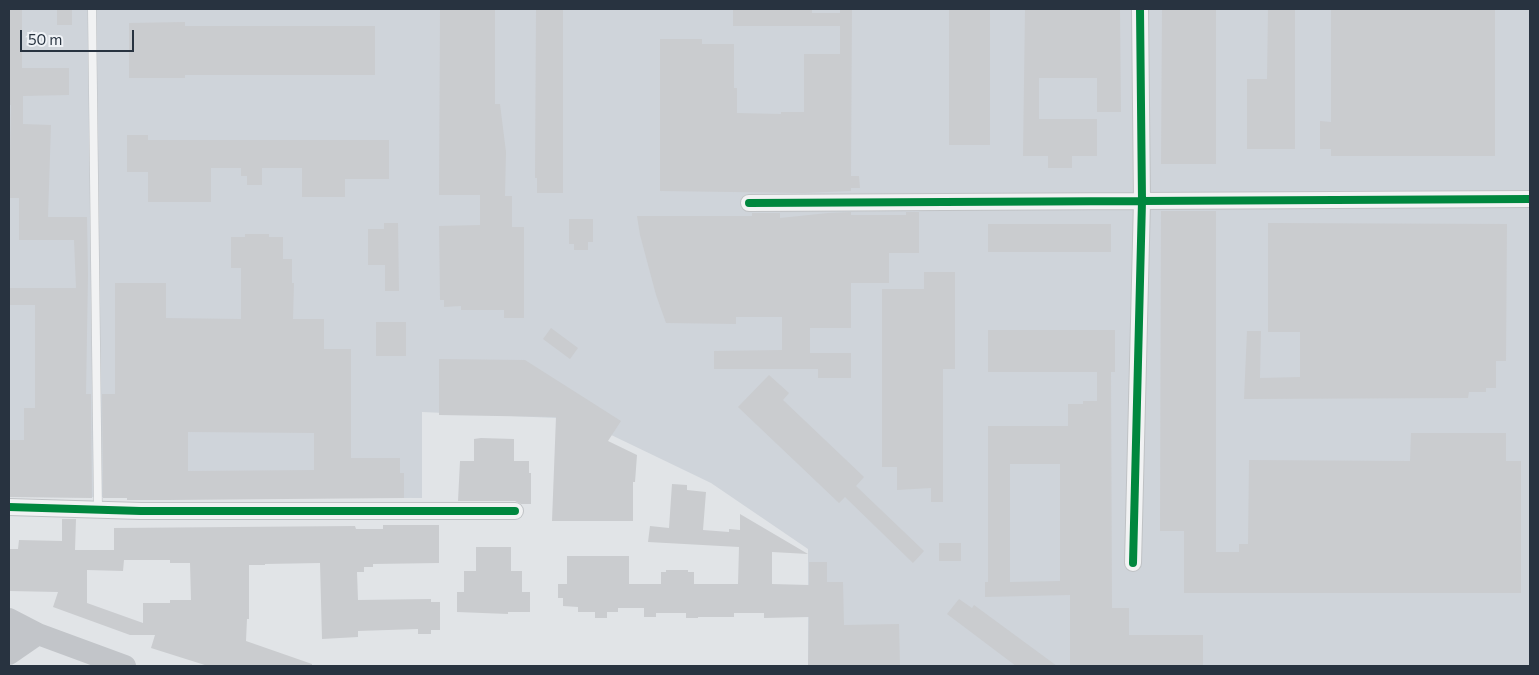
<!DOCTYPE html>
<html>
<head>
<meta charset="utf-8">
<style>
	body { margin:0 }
	#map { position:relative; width:1539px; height:675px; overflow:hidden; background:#e1e4e7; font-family:Commissioner,sans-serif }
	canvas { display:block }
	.frame { position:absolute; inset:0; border:10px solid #283340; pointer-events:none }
	.scale { position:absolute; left:20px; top:30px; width:114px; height:22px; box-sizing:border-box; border:2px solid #283340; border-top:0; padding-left:6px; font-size:15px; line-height:18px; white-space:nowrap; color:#283340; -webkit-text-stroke:4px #eff2f6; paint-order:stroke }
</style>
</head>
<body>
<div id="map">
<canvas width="1539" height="675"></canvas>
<div class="frame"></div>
<div class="scale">50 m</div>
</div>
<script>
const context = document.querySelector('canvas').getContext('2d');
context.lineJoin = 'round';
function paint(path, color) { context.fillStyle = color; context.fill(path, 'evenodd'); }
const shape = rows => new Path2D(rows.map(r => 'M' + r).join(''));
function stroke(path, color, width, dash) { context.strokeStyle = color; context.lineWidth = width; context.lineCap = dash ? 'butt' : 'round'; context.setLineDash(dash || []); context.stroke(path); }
const built = shape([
	[9,9,1530,9,1530,666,808,666,808,549,711,483,578,419,422,412,422,498,9,497]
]);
const building = shape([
	[9,9,22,9,22,68,69,68,69,95,23,96,23,124,51,125,48,217,87,217,88,275,86,394,91,394,92,498,9,497,9,440,24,440,24,408,35,408,35,305,10,305,10,288,76,288,74,240,19,240,19,198,9,198,11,105,9,105],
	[57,9,72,9,72,25,57,25],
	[440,9,495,9,495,104,500,104,506,152,505,196,512,196,512,227,524,227,524,318,504,318,504,310,461,310,461,306,444,307,444,300,440,300,439,226,480,225,480,195,439,195],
	[536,9,563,9,563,193,537,193,537,178,535,178],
	[733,9,812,9,812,13,840,13,840,9,852,9,851,176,859,176,860,188,851,188,851,191,804,193,660,191,660,39,702,39,702,44,734,44,734,88,737,88,737,113,781,114,781,112,804,112,804,54,840,54,840,26,733,26],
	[949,9,990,9,990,145,949,145],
	[1025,9,1120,9,1121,112,1097,112,1097,78,1039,78,1039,119,1097,119,1097,156,1072,156,1072,168,1048,168,1048,156,1023,156],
	[1162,9,1216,9,1216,164,1161,164],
	[1268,9,1295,9,1295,149,1247,149,1247,79,1267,79],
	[1331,9,1495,9,1495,156,1331,156,1331,149,1320,149,1320,121,1331,122],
	[185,22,185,26,375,26,375,75,185,75,185,78,129,78,129,23],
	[127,135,148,135,148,140,389,140,389,179,345,179,345,197,302,197,302,168,262,168,262,185,247,185,247,176,241,176,241,168,211,168,211,202,148,202,148,172,127,172],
	[1161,211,1216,211,1216,552,1239,552,1239,544,1248,544,1249,460,1410,461,1411,433,1506,433,1506,461,1521,461,1521,593,1184,593,1184,531,1160,531],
	[851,212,851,215,906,215,906,212,919,212,919,253,889,253,889,283,851,283,851,328,810,328,810,353,851,353,851,378,818,378,818,369,714,369,714,351,782,350,782,317,736,317,736,324,666,323,656,295,640,235,637,216,752,216,752,213,780,213,780,218,828,213],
	[569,219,593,219,593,242,588,242,588,250,574,250,574,244,569,244],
	[384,223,398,223,399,291,385,291,385,265,368,265,368,229,384,229],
	[1268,223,1507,224,1506,361,1496,361,1496,388,1486,388,1486,392,1469,392,1468,398,1244,399,1247,331,1261,331,1260,378,1300,377,1300,332,1268,332],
	[988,224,1111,224,1111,252,988,252],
	[245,234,269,234,269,237,283,237,283,259,292,259,292,283,294,283,293,319,324,319,324,349,351,349,351,458,400,458,400,473,404,473,404,498,169,500,127,500,127,498,103,498,102,394,115,394,115,283,166,283,166,318,241,319,241,268,231,268,231,237,245,237],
	[188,432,314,433,314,470,188,471],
	[924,272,955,272,955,369,943,369,943,502,931,502,931,488,897,490,897,467,882,467,882,289,924,289],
	[376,322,406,322,406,356,376,356],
	[551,328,578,348,570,359,543,339],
	[988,330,1115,330,1115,372,1111,372,1112,608,1129,608,1129,635,1203,635,1203,666,1070,666,1070,595,985,597,985,582,988,582,988,426,1068,426,1068,404,1083,404,1083,401,1097,401,1097,372,988,372],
	[1010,464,1060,464,1060,581,1010,582],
	[439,359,525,360,621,421,608,441,637,455,635,482,633,482,633,521,552,521,556,417,439,415],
	[769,375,789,393,783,400,864,477,856,486,924,551,913,563,845,497,839,503,738,407],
	[481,438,514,439,514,461,529,461,529,473,531,473,531,504,521,504,515,501,458,501,460,461,474,461,474,439],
	[672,484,687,485,687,490,706,492,703,530,729,532,729,529,740,530,740,514,808,554,772,552,772,584,809,585,809,562,827,562,827,582,843,582,844,625,899,624,900,666,808,666,809,617,764,618,764,613,734,613,734,617,698,617,698,618,686,618,686,613,656,613,656,617,644,617,644,608,618,608,618,612,607,612,607,618,595,618,595,612,578,612,578,607,563,606,563,598,558,598,558,584,567,584,567,556,629,556,629,584,661,584,661,572,666,572,666,570,688,570,688,572,694,572,694,584,738,584,739,547,648,542,650,526,669,528],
	[62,519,76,519,75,550,114,550,114,528,355,526,356,529,383,529,383,525,439,525,439,563,373,564,373,567,364,567,364,572,357,572,358,600,431,599,431,602,440,602,440,630,431,630,431,634,418,634,418,629,358,631,358,637,322,639,320,563,265,564,265,565,249,565,249,619,247,619,246,641,312,664,312,666,208,666,151,648,155,635,130,635,53,607,58,592,9,591,9,549,18,549,19,540,62,541],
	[124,560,170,560,170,563,190,563,191,600,170,600,170,603,143,603,143,623,87,603,87,570,123,571],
	[939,543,961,543,961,561,939,561],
	[476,547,511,547,511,571,522,571,522,592,530,592,530,612,508,612,508,614,457,612,457,592,464,592,464,571,476,571],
	[959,599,972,608,974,605,1057,666,1016,666,947,614]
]);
const lane = shape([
	[92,9,98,510]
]);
const street = shape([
	[749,203,1530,199],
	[9,507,141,511,515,511],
	[1133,563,1142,201,1140,9]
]);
const secondary = shape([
	[9,619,38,634,9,654],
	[9,637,38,634,125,666]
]);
const cycleway = shape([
	[749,203,1530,199],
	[9,507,141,511,515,511],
	[1133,563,1142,201,1140,9]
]);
paint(built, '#cfd4da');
paint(building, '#cacccf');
stroke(lane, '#bfc2c5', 9);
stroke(street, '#bfc2c5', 18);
stroke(lane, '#f1f2f3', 8);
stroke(street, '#f1f2f3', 16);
stroke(secondary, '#c2c5c9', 22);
stroke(cycleway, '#00873e', 8);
</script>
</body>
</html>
